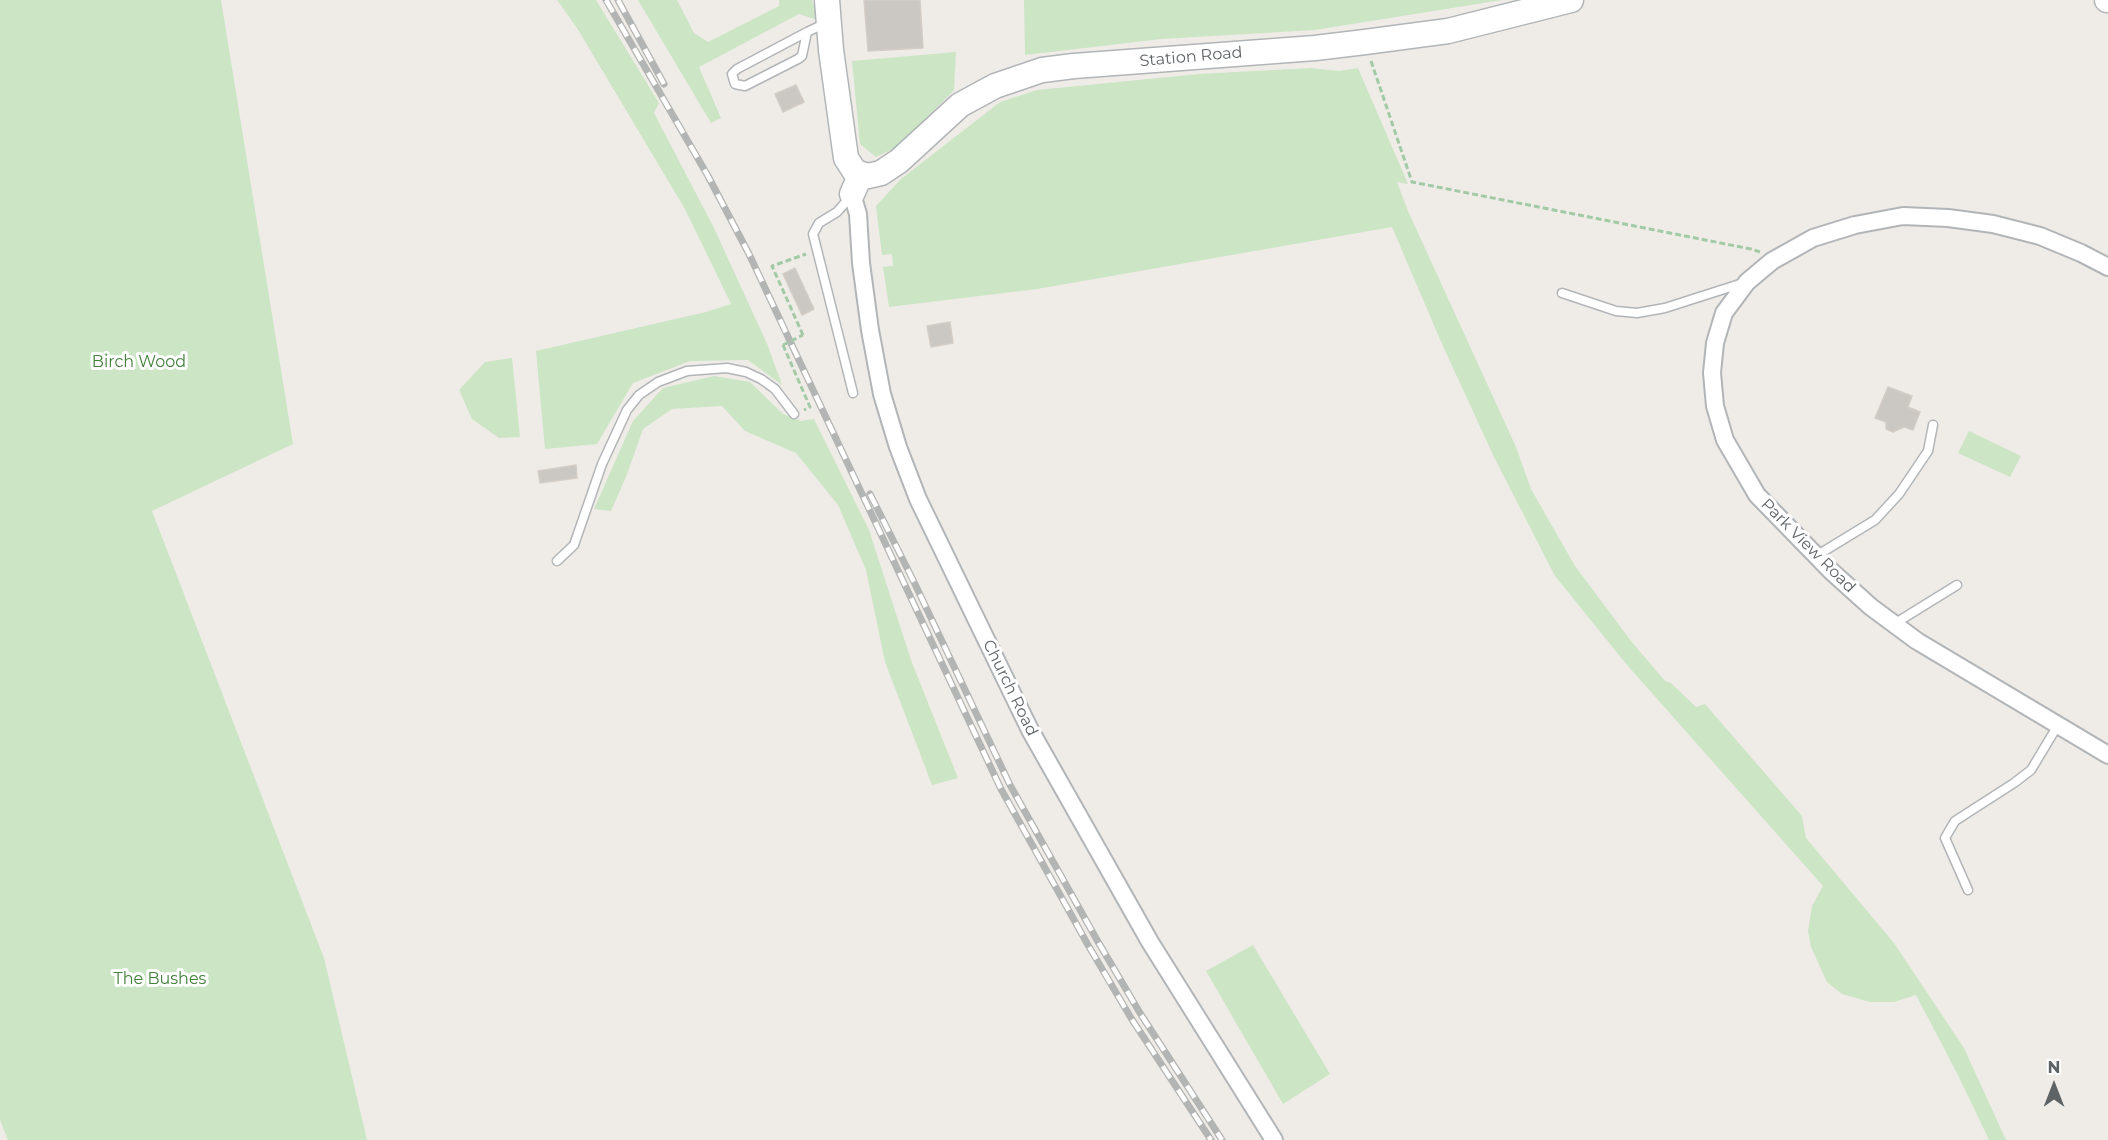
<!DOCTYPE html>
<html>
<head>
<meta charset="utf-8">
<style>
	body { margin:0 }
	#map { position:relative; width:2108px; height:1140px; overflow:hidden; background:#efece7; font-family:Montserrat,sans-serif }
	canvas { display:block }
	.north { position:absolute; left:2024px; top:1056px; width:60px; height:60px; -webkit-text-stroke:4px #fff; paint-order:stroke; rotate:0deg; font-size:16px; font-weight:700; line-height:24px; text-align:center; color:#5e6366 }
	.north::after { content:''; display:block; margin:auto; width:21px; height:27px; background:#5e6366; clip-path:polygon(50% 0,100% 100%,50% 72%,0 100%) }
</style>
</head>
<body>
<div id="map">
<canvas width="2108" height="1140"></canvas>
<div class="north">N</div>
</div>
<script>
const context = document.querySelector('canvas').getContext('2d');
context.lineJoin = 'round';
function paint(path, color) { context.fillStyle = color; context.fill(path, 'evenodd'); }
const shape = rows => new Path2D(rows.map(r => 'M' + r).join(''));
function stroke(path, color, width, dash) { context.strokeStyle = color; context.lineWidth = width; context.lineCap = dash ? 'butt' : 'round'; context.setLineDash(dash || []); context.stroke(path); }
function write(font, color, halo, rows, align = 'center') {
  context.font = font + ' Montserrat,sans-serif'; context.lineWidth = 6; context.setLineDash([]); context.textBaseline = 'middle'; context.strokeStyle = halo; context.fillStyle = color; for (const [text, x, y, turn = 0] of rows) {
    context.save(); context.translate(x, y); context.rotate((+turn || 0) * Math.PI / 180); context.textAlign = isNaN(turn) ? turn : align; if (halo) context.strokeText(text, 0, 0); context.fillText(text, 0, 0); context.restore();
  }
}
const green = shape([
	[0,0,221,0,293,444,152,511,324,958,367,1140,8,1140,0,1120],
	[557,0,596,0,659,103,654,113,714,228,768,346,782,385,748,360,690,361,633,383,597,444,545,449,536,351,706,312,731,304,685,209,577,28],
	[638,0,677,0,694,33,708,42,779,6,779,0,812,0,818,20,799,14,699,67,721,118,711,123],
	[1024,0,1502,0,1315,30,1161,39,1025,55],
	[956,52,954,90,899,146,876,157,860,144,852,61],
	[1311,68,1339,71,1358,68,1408,184,1397,182,1408,211,1516,447,1531,489,1575,566,1631,641,1665,681,1671,683,1696,707,1705,704,1802,816,1806,838,1894,943,1964,1048,2006,1140,1989,1140,1958,1075,1916,995,1894,1002,1870,1002,1842,994,1827,982,1811,947,1808,931,1812,906,1823,886,1627,665,1555,576,1494,457,1442,344,1392,227,1037,289,889,307,883,267,893,266,892,254,882,255,876,206,901,179,1000,102,1037,90,1199,74],
	[512,358,520,437,499,438,472,419,459,390,485,362],
	[714,376,750,382,783,414,801,421,814,419,869,530,911,660,958,778,932,785,885,662,866,570,838,505,796,453,745,431,722,406,672,409,643,429,626,477,611,511,594,509,633,421,663,388],
	[1969,431,2021,456,2010,477,1958,453],
	[1253,945,1330,1074,1283,1104,1206,971]
]);
const building = shape([
	[864,0,920,0,923,48,868,51,864,0],
	[796,85,804,102,783,112,775,94,796,85],
	[795,268,814,309,802,315,783,274,795,268],
	[950,322,953,343,931,347,927,326,950,322],
	[1888,387,1912,396,1908,407,1920,412,1913,430,1904,427,1893,432,1886,429,1886,422,1875,418,1888,387],
	[576,465,577,478,540,483,538,471,576,465]
]);
const path = shape([
	[1371,61,1412,182,1751,249,1760,252],
	[803,335,772,266,806,254],
	[783,345,810,407,804,410]
]);
const lane = shape([
	[807,32,802,56,798,59,745,86,735,84,732,74,737,69,807,32,826,23],
	[852,195,837,212,819,223,813,234,853,393],
	[1562,293,1616,311,1637,313,1665,308,1743,283],
	[1816,556,1875,520,1899,494,1928,451,1933,425],
	[557,561,574,545,602,464,627,410,639,395,658,382,687,371,727,368,746,372,761,379,775,389,794,414],
	[1894,624,1957,585],
	[1968,890,1945,838,1955,821,2014,783,2031,770,2058,725]
]);
const street = shape([
	[852,194,858,214,861,263,870,330,882,394,898,447,918,499,1030,730,1150,942,1274,1140],
	[2108,267,2081,253,2040,236,1993,224,1948,218,1903,216,1855,225,1813,238,1772,261,1747,282,1724,313,1715,343,1712,373,1715,406,1725,440,1757,495,1831,571,1871,607,1917,641,2108,755]
]);
const secondary = shape([
	[827,0,831,50,846,158,855,172,868,176,881,173,899,161,960,105,995,86,1042,70,1074,66,1315,48,1365,42,1448,31,1571,0],
	[2107,0,2108,0],
	[852,194,861,174]
]);
const rail = shape([
	[606,0,708,176,749,254,1001,789,1088,945,1131,1018,1211,1140],
	[618,0,664,84],
	[870,494,914,582,1010,785,1097,940,1140,1013,1222,1140]
]);
const pathBridge = shape([
	[783,345,803,335]
]);
const streetNames = [
	["Station Road",1191,57,-5],
	["Park View Road",1808,546,45],
	["Church Road",1010,688,64]
];
const parkNames = [
	["Birch Wood",139,362],
	["The Bushes",160,979]
];
paint(green, '#cbe5c5');
paint(building, '#cbc7c3');
stroke(building, '#d4cdc6', 1.5);
stroke(lane, '#b2b5b8', 11);
stroke(street, '#b2b5b8', 20);
stroke(secondary, '#b1b5b8', 27);
stroke(path, '#a2caa7', 3, [6, 3]);
stroke(lane, '#fff', 8);
stroke(street, '#fff', 16);
stroke(secondary, '#fff', 24);
stroke(rail, '#b3b4b4', 7);
stroke(rail, '#fff', 4.5, [14]);
stroke(pathBridge, '#a2caa7', 3, [6, 3]);
write('16px', '#5e6366', '#fff', streetNames);
write('16px', '#43813b', '#fff', parkNames);
</script>
</body>
</html>
